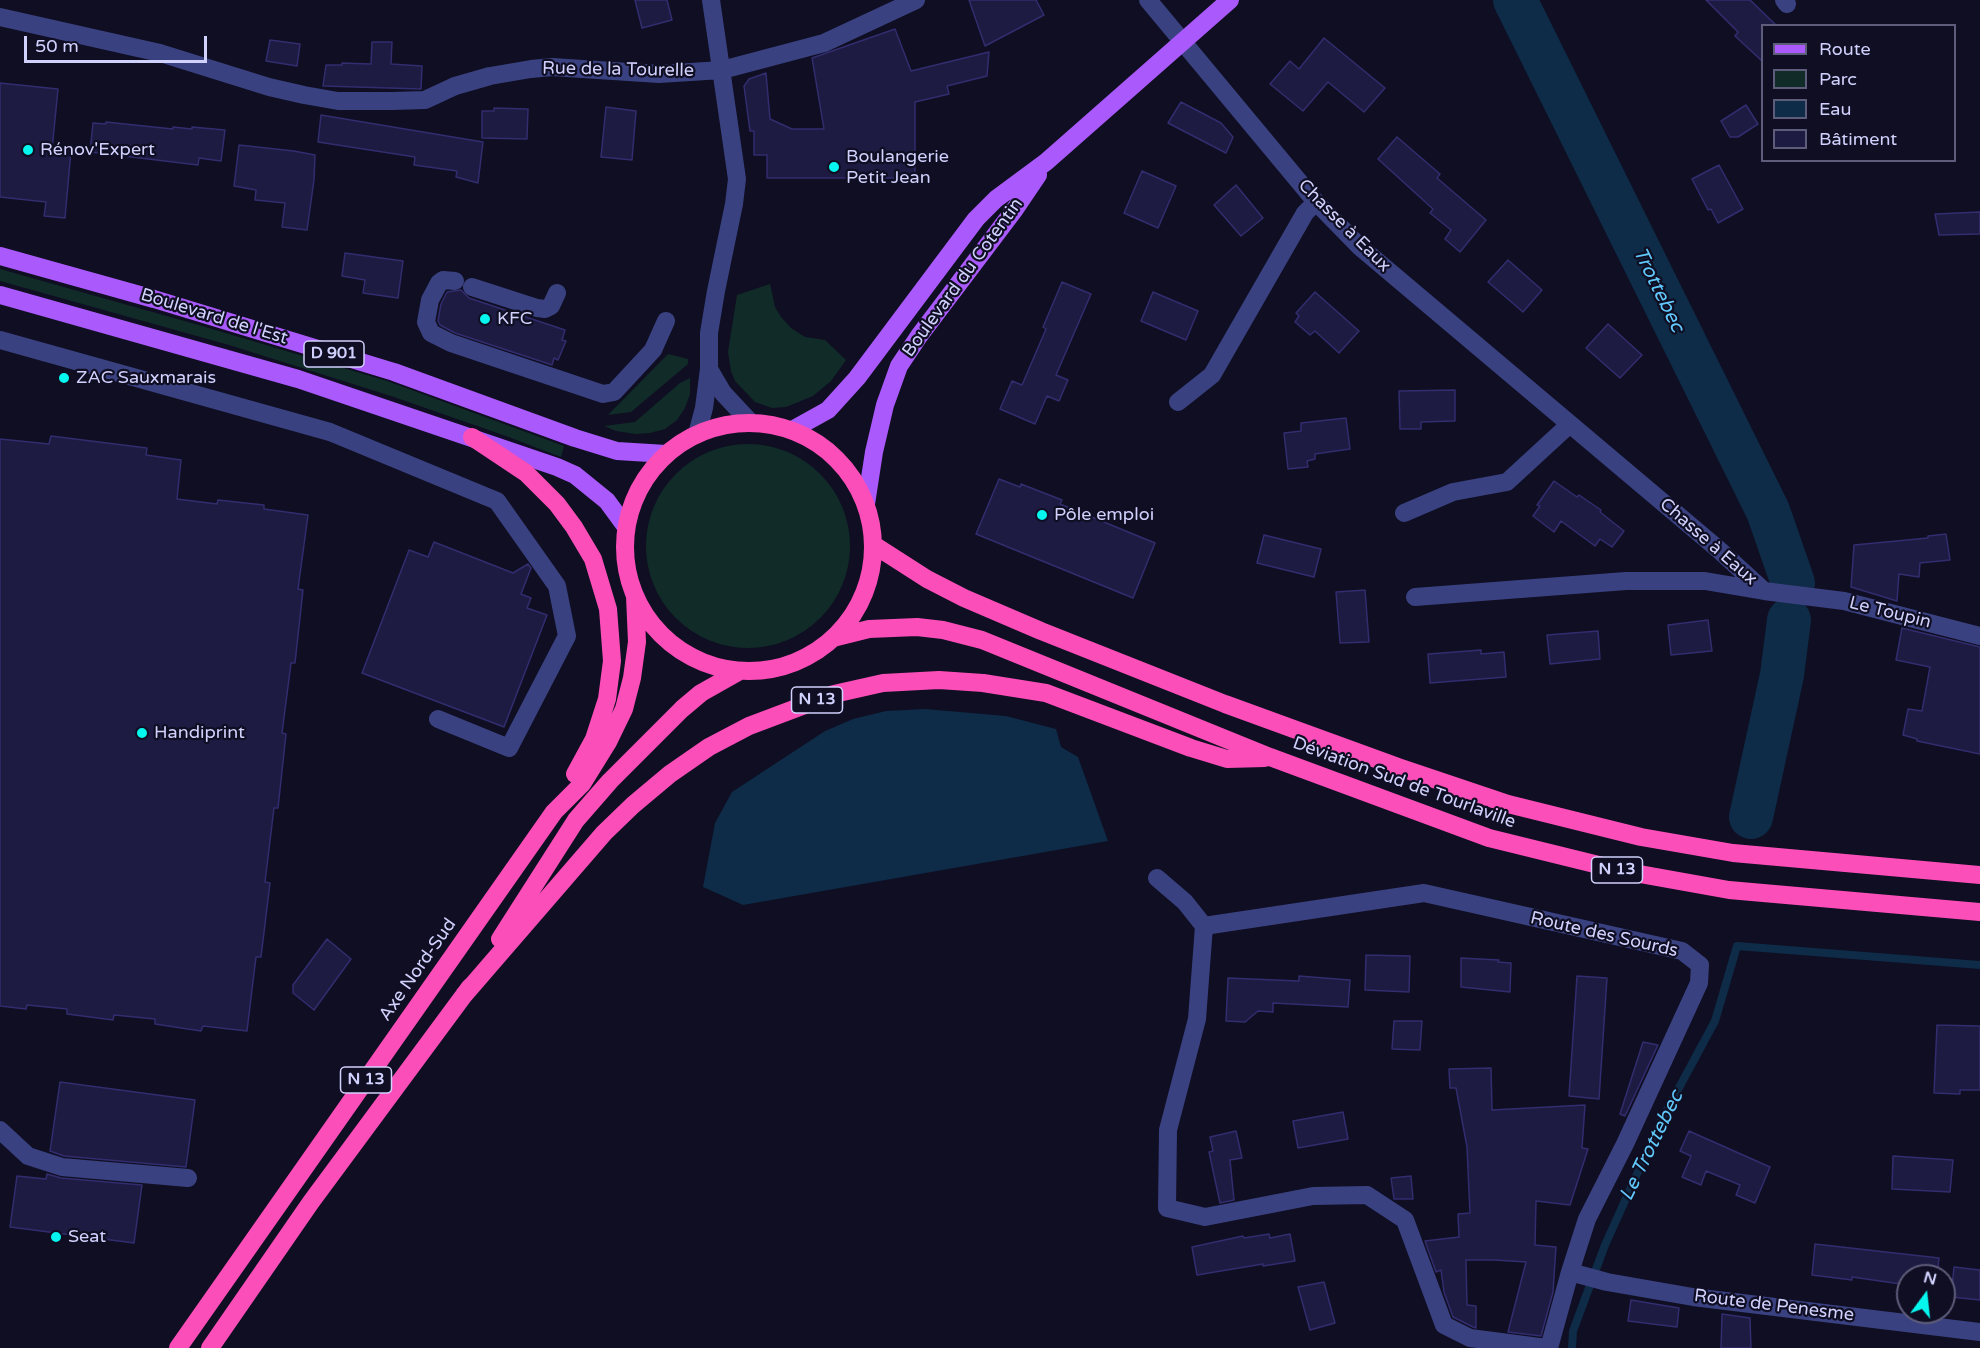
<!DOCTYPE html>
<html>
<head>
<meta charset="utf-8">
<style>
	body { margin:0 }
	#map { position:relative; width:1980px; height:1348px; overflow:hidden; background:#0f0e22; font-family:"Varela Round",sans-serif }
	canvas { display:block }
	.legend { position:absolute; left:1761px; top:24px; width:195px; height:138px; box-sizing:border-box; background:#0f0e22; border:2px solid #5d5c7a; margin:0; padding:8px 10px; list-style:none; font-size:18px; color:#d1d1fe }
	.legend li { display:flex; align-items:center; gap:12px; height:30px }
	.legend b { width:30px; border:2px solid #5d5c7a }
	.north { position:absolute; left:1896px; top:1264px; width:60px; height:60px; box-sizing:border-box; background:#0f0e22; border:2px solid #5d5c7a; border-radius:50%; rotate:15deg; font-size:16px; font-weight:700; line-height:24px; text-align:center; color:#d1d1fe }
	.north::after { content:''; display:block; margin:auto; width:21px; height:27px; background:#05f6ee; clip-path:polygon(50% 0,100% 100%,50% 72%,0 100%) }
	.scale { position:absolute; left:24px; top:36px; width:183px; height:27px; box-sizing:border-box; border:3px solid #d1d1fe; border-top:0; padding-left:8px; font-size:18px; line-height:21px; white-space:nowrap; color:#d1d1fe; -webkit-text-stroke:4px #0f0e22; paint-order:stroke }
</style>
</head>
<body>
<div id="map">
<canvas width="1980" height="1348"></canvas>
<ul class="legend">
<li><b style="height:8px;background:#aa5afc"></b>Route</li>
<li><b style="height:16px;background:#112c28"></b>Parc</li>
<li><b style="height:16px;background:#0e2b47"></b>Eau</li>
<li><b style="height:16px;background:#1e1b43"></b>Bâtiment</li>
</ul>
<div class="north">N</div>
<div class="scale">50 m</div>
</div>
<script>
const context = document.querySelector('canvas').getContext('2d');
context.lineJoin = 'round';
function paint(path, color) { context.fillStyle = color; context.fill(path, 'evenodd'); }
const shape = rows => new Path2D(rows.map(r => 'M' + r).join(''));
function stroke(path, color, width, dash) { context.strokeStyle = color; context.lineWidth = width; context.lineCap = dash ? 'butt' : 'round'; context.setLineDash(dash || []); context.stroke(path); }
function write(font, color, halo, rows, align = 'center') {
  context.font = font + ' "Varela Round",sans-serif'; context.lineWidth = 4.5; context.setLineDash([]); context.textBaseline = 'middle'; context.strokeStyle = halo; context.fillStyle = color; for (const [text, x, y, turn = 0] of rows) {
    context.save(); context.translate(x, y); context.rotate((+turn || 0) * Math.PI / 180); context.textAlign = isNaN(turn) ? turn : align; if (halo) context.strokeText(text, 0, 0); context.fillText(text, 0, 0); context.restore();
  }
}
const green = shape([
	[0,269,202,326,387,381,564,446,561,457,506,436,391,396,229,345,0,281],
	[770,284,775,307,781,317,791,328,805,337,825,340,846,360,831,381,813,396,786,407,772,408,755,402,735,381,731,371,728,352,737,295],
	[668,354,688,359,688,364,631,412,608,415],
	[690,378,690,394,685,408,677,420,665,429,650,433,636,434,616,431,604,426,635,422,680,383],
	'646 546a102 102 0 1 1 204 0a102 102 0 1 1-204 0Z'
]);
const water = shape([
	[925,709,1006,716,1056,729,1061,747,1078,757,1108,841,743,905,703,887,715,823,732,792,825,731,853,719,886,711]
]);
const stream = shape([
	[1572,1348,1573,1331,1605,1245,1660,1123,1715,1021,1737,946,1980,965]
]);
const river = shape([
	[1515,0,1768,511,1793,583],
	[1751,817,1782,675,1789,620]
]);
const building = shape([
	[635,0,667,0,672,20,642,28,635,0],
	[969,0,1036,0,1044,15,985,46,969,0],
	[1706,0,1750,0,1777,26,1762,26,1762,61,1735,36,1738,32,1706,0],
	[895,29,911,71,989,52,987,76,947,86,949,94,915,102,915,178,767,178,767,155,754,155,754,131,750,131,744,86,747,82,749,79,766,73,770,119,792,129,824,129,812,58,895,29],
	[1324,38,1385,88,1364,112,1328,82,1303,111,1270,84,1290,61,1299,69,1324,38],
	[270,40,300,44,297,66,266,61,270,40],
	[372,42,392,42,391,64,422,66,421,89,323,86,326,65,342,65,342,63,371,64,372,42],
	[0,83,58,89,52,150,71,151,65,218,44,216,46,202,0,197,0,83],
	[1181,102,1221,123,1233,137,1226,153,1168,123,1181,102],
	[1746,105,1758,124,1738,137,1730,137,1721,121,1746,105],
	[606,107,636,111,632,160,601,157,606,107],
	[494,108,528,109,527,139,482,138,482,111,494,111,494,108],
	[321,115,483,142,478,183,456,177,457,171,414,165,415,157,318,142,321,115],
	[106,122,173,129,173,127,192,129,192,127,225,130,221,161,199,158,198,165,90,152,93,123,106,124,106,122],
	[1397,137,1440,174,1437,178,1486,220,1460,252,1445,239,1451,230,1430,213,1433,209,1378,159,1397,137],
	[239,145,294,151,315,155,314,180,307,230,282,227,285,203,255,200,256,190,234,186,239,145],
	[1719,165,1743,209,1718,223,1711,209,1708,210,1692,179,1719,165],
	[1142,171,1176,186,1158,228,1124,213,1142,171],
	[1236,185,1263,218,1241,236,1214,205,1236,185],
	[1980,212,1980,234,1939,235,1935,214,1980,212],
	[345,253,403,261,398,298,363,293,365,280,342,276,345,253],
	[1508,260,1542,290,1523,312,1488,282,1508,260],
	[1062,282,1091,294,1056,375,1068,380,1059,401,1047,396,1035,424,1000,409,1012,381,1022,385,1046,329,1043,327,1062,282],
	[461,290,469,298,565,330,562,340,566,341,558,360,554,358,552,365,455,333,440,325,438,321,441,304,447,292,461,290],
	[1153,292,1198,311,1186,340,1141,321,1153,292],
	[1315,292,1359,331,1339,353,1315,331,1310,335,1295,322,1299,316,1296,313,1315,292],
	[1608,324,1642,355,1620,378,1586,348,1608,324],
	[1455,390,1455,421,1421,422,1421,429,1400,429,1399,391,1455,390],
	[1346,418,1350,449,1315,454,1315,459,1307,461,1308,467,1288,469,1284,433,1301,431,1301,423,1346,418],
	[51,436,147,448,146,455,181,460,177,499,217,504,218,500,264,505,264,509,308,515,298,589,303,590,295,663,291,663,282,733,286,734,278,808,274,808,265,882,270,883,261,957,256,957,247,1031,203,1026,201,1031,155,1024,155,1019,114,1015,113,1020,67,1014,67,1009,27,1005,26,1009,0,1006,0,439,49,444,51,436],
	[999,479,1020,487,1021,484,1062,500,1060,504,1155,543,1133,598,976,534,999,479],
	[1554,481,1577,497,1579,495,1601,510,1600,512,1624,531,1612,547,1600,539,1595,546,1561,521,1554,532,1533,516,1540,506,1537,505,1554,481],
	[1946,534,1950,560,1920,563,1919,577,1899,574,1897,601,1851,587,1854,545,1928,538,1928,536,1946,534],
	[1264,535,1321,549,1314,577,1257,563,1264,535],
	[434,542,513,573,528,564,531,568,521,594,531,598,527,608,547,615,504,727,362,673,409,550,428,557,434,542],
	[1365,590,1369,642,1340,643,1336,592,1365,590],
	[1708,620,1712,651,1671,655,1668,625,1708,620],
	[1902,628,1980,647,1980,754,1917,741,1917,739,1903,735,1908,709,1922,711,1930,667,1896,660,1902,628],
	[1598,631,1600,659,1550,664,1547,635,1598,631],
	[1481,650,1481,654,1504,652,1506,677,1430,683,1428,654,1481,650],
	[327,939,351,959,314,1010,293,993,293,985,327,939],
	[1366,955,1410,956,1409,992,1365,990,1366,955],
	[1461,958,1499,960,1498,962,1511,963,1510,992,1461,987,1461,958],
	[1299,976,1350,980,1348,1007,1273,1003,1273,1012,1258,1011,1245,1022,1226,1021,1228,978,1299,981,1299,976],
	[1577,976,1607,978,1599,1099,1569,1096,1577,976],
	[1394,1021,1422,1021,1420,1050,1392,1049,1394,1021],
	[1937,1025,1980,1026,1980,1090,1960,1090,1960,1094,1934,1093,1937,1025],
	[1643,1042,1658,1045,1625,1116,1620,1114,1643,1042],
	[1491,1068,1492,1110,1585,1105,1582,1148,1588,1149,1570,1205,1536,1201,1535,1245,1556,1247,1553,1292,1541,1336,1508,1332,1526,1262,1494,1260,1466,1260,1467,1305,1476,1306,1476,1328,1473,1327,1453,1317,1444,1292,1441,1270,1436,1272,1425,1241,1459,1237,1458,1214,1470,1213,1467,1147,1456,1088,1450,1088,1449,1069,1491,1068],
	[60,1082,195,1100,186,1167,64,1156,50,1151,60,1082],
	[1343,1112,1348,1139,1298,1148,1293,1121,1343,1112],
	[1236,1131,1242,1158,1230,1160,1234,1200,1220,1203,1209,1152,1213,1151,1210,1137,1236,1131],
	[1689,1131,1770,1167,1755,1203,1736,1195,1740,1185,1706,1171,1701,1185,1682,1177,1691,1156,1680,1151,1689,1131],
	[1893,1156,1953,1160,1950,1192,1892,1189,1893,1156],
	[47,1174,61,1178,142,1185,134,1243,10,1227,17,1176,46,1179,47,1174],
	[1411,1176,1413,1199,1394,1199,1391,1178,1411,1176],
	[1269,1234,1270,1238,1290,1234,1295,1261,1263,1266,1263,1264,1197,1275,1192,1247,1243,1236,1244,1238,1269,1234],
	[1815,1244,1939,1258,1937,1276,1908,1276,1908,1285,1852,1277,1852,1280,1812,1275,1815,1244],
	[1954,1267,1980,1270,1980,1300,1951,1297,1954,1267],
	[1324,1282,1335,1323,1310,1330,1298,1287,1324,1282],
	[1631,1300,1679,1308,1677,1327,1628,1321,1631,1300],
	[1722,1314,1750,1318,1751,1348,1721,1348,1722,1314]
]);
const minor = shape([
	[1148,0,1316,202,1359,246,1718,549,1764,591],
	[1784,0,1787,4],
	[0,17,160,53,269,87,304,95,338,101,392,101,425,100,455,86,490,76,531,69,552,67,659,74,722,70,824,43,916,0],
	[455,281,443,280,439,283,430,300,426,322,431,333,451,343,603,394,614,392,653,350,666,321],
	[472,287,537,308,545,309,551,306,557,293],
	[0,340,330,432,497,501,557,586,567,636,509,748,438,719],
	[709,369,723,393,751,423],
	[1178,402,1212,375,1305,213,1316,202],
	[697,434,704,408,709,369,709,333,716,291,734,204,737,179,711,0],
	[1404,513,1453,492,1507,482,1570,424],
	[1415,597,1626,581,1705,581,1764,591,1844,601,1980,636],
	[1157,878,1185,902,1204,926,1197,1019,1168,1130,1167,1208,1205,1217,1313,1196,1367,1195,1405,1220,1444,1325,1470,1338,1547,1348],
	[1204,926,1424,893,1682,951,1700,965,1699,983,1625,1144,1587,1219,1570,1272,1549,1348],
	[0,1130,28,1156,62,1167,188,1178],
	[1570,1272,1607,1282,1693,1297,1980,1332]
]);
const major = shape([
	[0,256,154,299,394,372,575,438,617,451,666,454],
	[0,295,298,379,557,467,575,475,607,501,626,527],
	[792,430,828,410,857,378,976,219,996,199,1046,162,1230,0],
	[866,504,874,452,885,405,899,366,919,336,1015,209,1038,175]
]);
const highway = shape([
	'625 547a124 124 0 1 1 248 0a124 124 0 1 1-248 0Z',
	[472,437,526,473,557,504,574,527,593,559,608,609,612,661,607,699,594,739,575,774],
	[874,545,927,579,964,598,1041,631,1225,704,1398,767,1508,804,1641,837,1733,853,1980,875],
	[833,638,869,629,917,627,943,630,982,640,1270,757,1489,838,1623,871,1729,890,1980,912],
	[500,939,576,820,610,781,682,709,701,693,740,671],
	[464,995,604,833,633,805,670,774,709,747,749,726,834,694,883,683,939,680,983,683,1046,693,1191,748,1227,759,1265,758],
	[178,1348,554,812,582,784,608,742,624,709,632,678,637,642,635,596],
	[210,1348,311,1202,470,987]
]);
const markers = [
	[28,150,6,"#05f6ee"],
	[834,167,6,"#05f6ee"],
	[485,319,6,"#05f6ee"],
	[64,378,6,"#05f6ee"],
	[1042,515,6,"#05f6ee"],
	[142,733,6,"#05f6ee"],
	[56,1237,6,"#05f6ee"]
];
const shields = [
	[334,354,60],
	[817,700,51],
	[1617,870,51],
	[366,1080,51]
];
const shieldNames = [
	["D 901",334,354],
	["N 13",817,700],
	["N 13",1617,870],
	["N 13",366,1080]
];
const streetNames = [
	["Rue de la Tourelle",618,70,1],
	["Chasse à Eaux",1344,226,45],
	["Boulevard du Cotentin",963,278,-54],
	["Boulevard de l'Est",214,317,17],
	["Chasse à Eaux",1708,542,41],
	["Le Toupin",1890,613,14],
	["Déviation Sud de Tourlaville",1404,783,20],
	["Route des Sourds",1604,935,13],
	["Axe Nord-Sud",418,970,-55],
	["Route de Penesme",1774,1306,7]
];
const poiNames = [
	["Rénov'Expert",40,150],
	["Boulangerie",846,157],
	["Petit Jean",846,178],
	["KFC",497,319],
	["ZAC Sauxmarais",76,378],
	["Pôle emploi",1054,515],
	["Handiprint",154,733],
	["Seat",68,1237]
];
const waterNames = [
	["Trottebec",1658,290,64],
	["Le Trottebec",1652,1146,-64]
];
paint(green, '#112c28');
paint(water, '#0e2b47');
stroke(stream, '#0e2b47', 8);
stroke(river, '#0e2b47', 44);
paint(building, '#1e1b43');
stroke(building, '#322d6e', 1.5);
stroke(minor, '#3a4180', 18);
stroke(major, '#aa5afc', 18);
stroke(highway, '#fb4eb8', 18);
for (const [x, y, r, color] of markers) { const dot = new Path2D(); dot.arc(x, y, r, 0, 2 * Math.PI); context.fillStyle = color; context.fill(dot); stroke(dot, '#0f0e22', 2); }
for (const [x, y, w] of shields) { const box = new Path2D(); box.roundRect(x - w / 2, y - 13, w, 26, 4.5); context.fillStyle = '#0f0e22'; context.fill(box); stroke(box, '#d1d1fe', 1.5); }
write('bold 16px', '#d1d1fe', null, shieldNames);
write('18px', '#d1d1fe', '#0f0e22', streetNames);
write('18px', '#d1d1fe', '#0f0e22', poiNames, 'left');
write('italic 20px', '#61c8fc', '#0f0e22', waterNames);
</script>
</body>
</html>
